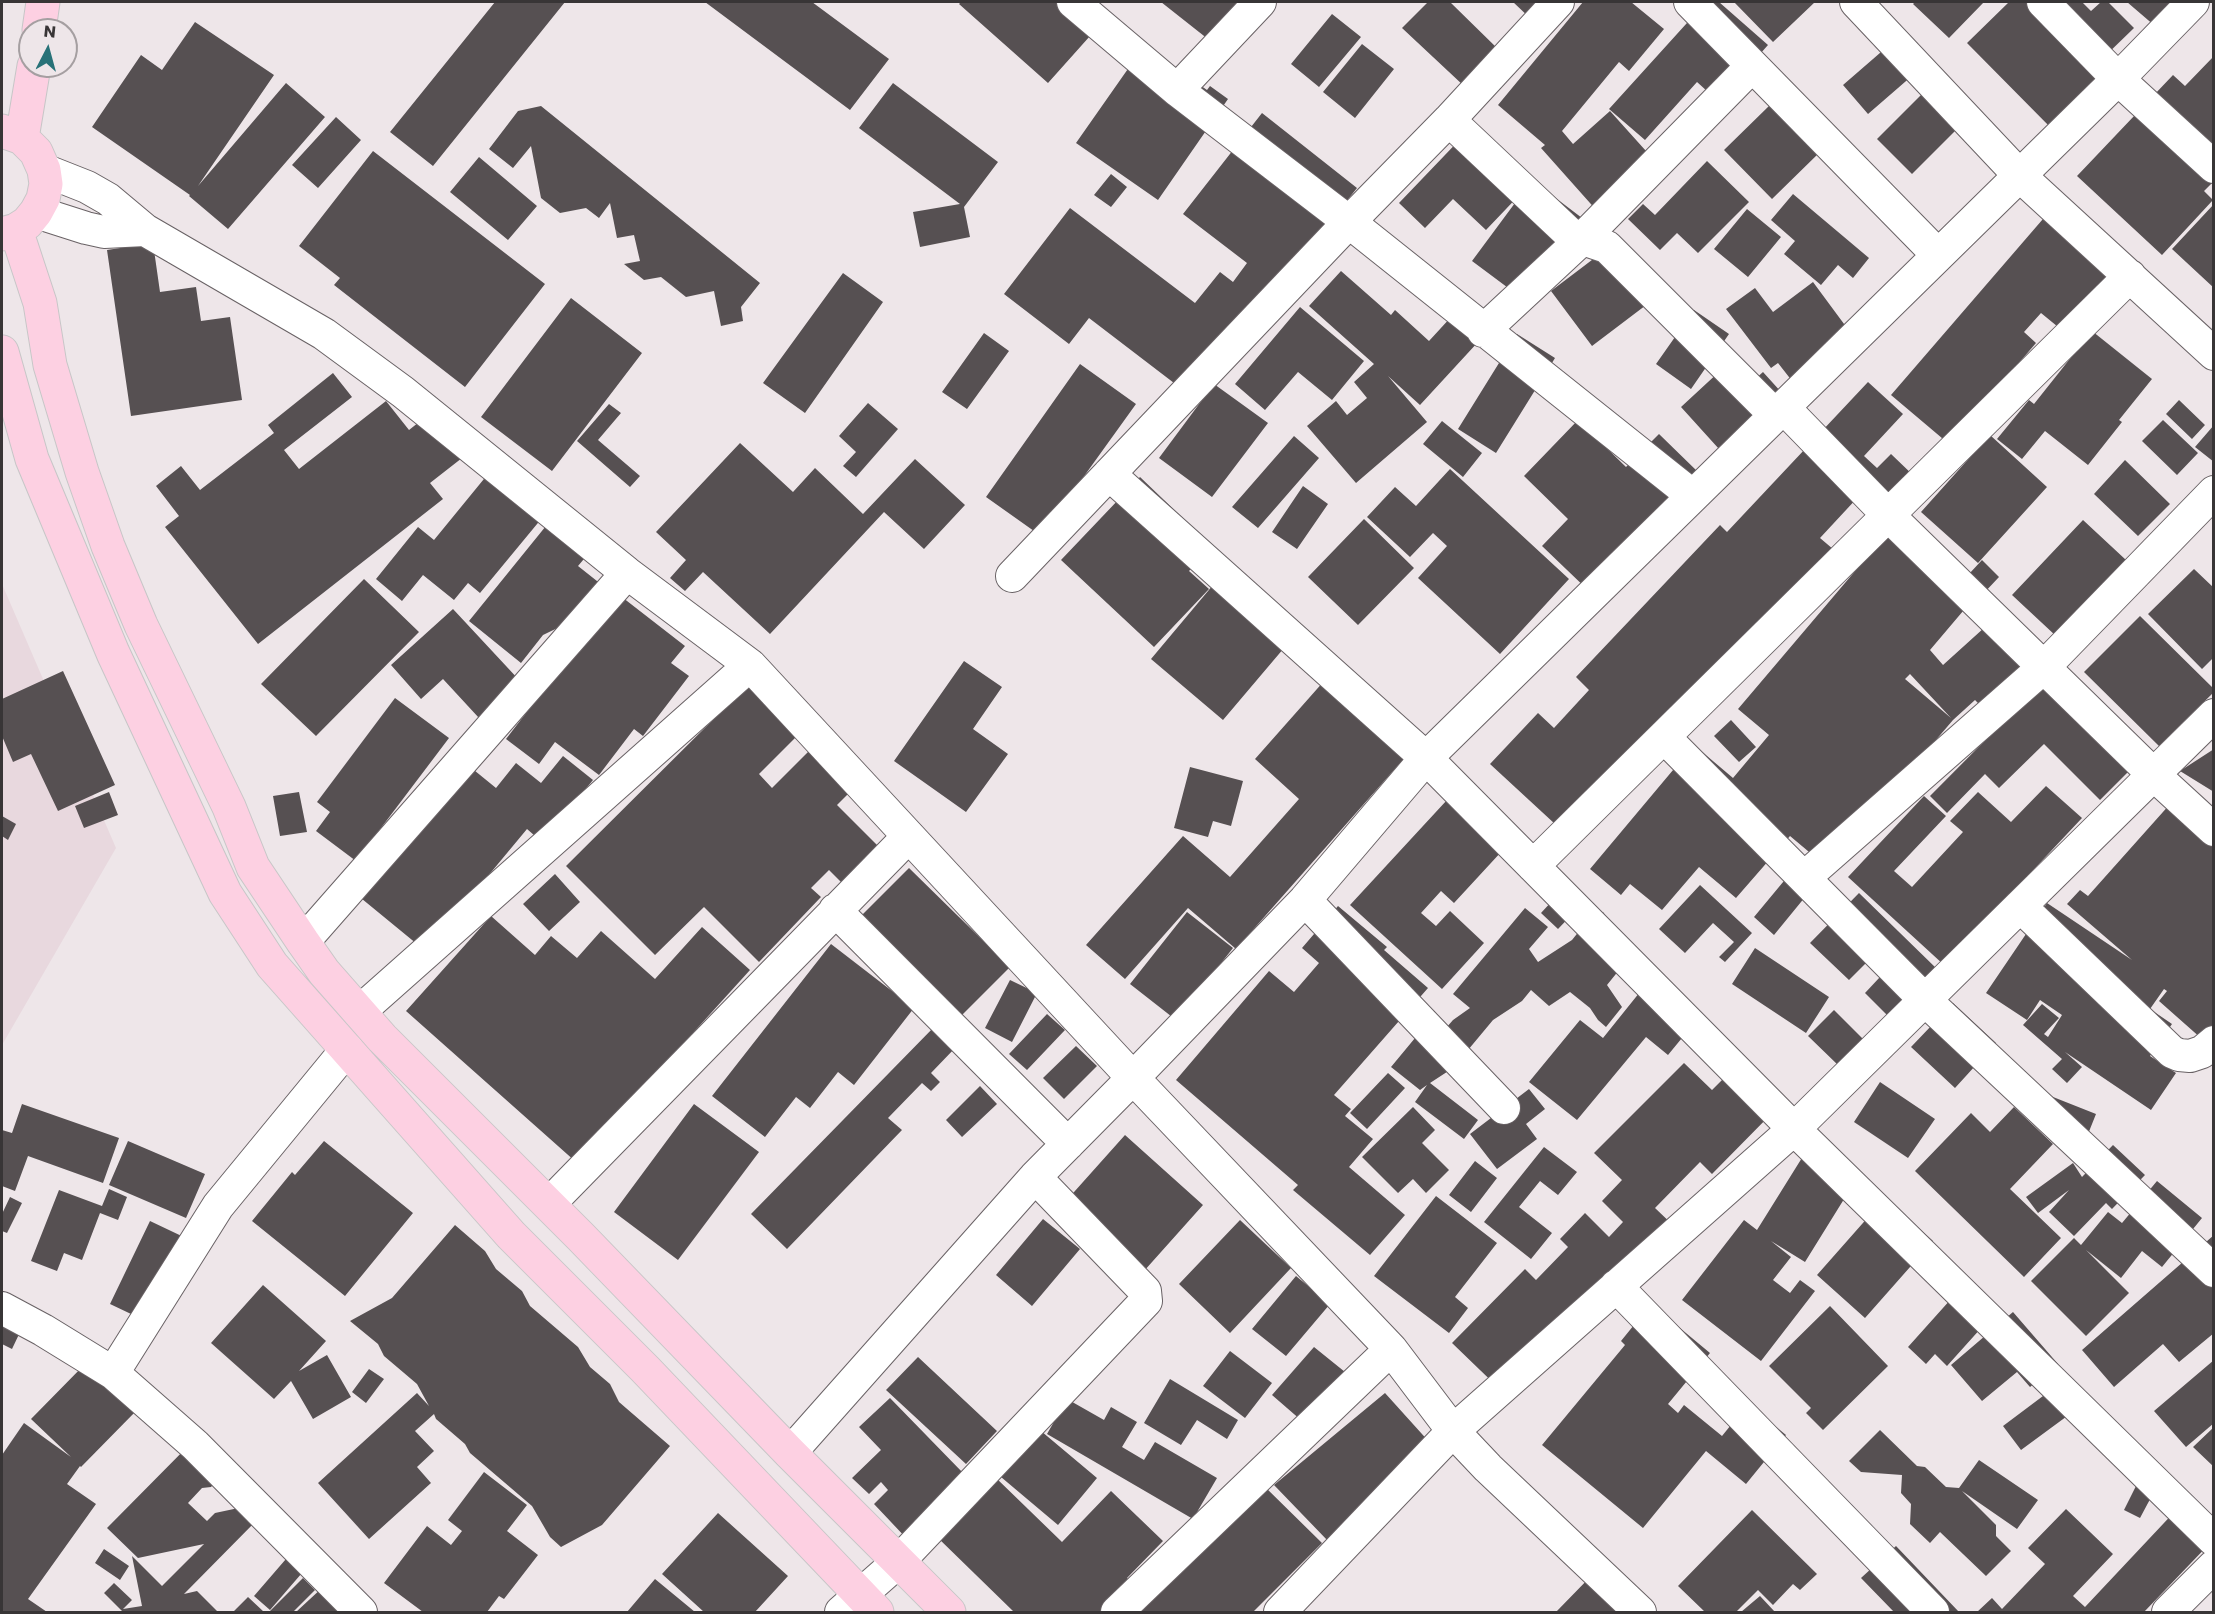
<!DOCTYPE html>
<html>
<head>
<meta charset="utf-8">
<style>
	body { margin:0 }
	#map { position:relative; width:2215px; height:1614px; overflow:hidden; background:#eee6e9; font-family:Poppins,sans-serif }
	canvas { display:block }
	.frame { position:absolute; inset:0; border:3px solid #383536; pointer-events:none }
	.north { position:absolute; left:18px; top:18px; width:60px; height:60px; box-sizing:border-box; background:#eee6e9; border:2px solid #a59fa1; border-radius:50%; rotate:6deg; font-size:16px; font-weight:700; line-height:24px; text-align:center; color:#383536 }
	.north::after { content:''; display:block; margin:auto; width:21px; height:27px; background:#287278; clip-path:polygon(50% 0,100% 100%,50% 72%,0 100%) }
</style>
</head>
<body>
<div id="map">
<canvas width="2215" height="1614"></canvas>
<div class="frame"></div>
<div class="north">N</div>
</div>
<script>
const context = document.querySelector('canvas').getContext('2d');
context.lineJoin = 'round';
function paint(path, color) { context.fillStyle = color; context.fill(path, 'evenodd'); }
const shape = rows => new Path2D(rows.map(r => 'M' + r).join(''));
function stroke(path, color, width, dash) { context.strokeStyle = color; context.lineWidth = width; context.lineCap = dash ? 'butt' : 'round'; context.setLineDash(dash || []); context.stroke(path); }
const built = shape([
	[2,584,116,848,2,1045]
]);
const building = shape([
	[495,2,565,2,433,166,390,132],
	[705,2,812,2,889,59,850,110],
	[961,2,1084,2,1090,36,1048,83,959,4],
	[1161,2,1255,2,1218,47],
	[1428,2,1450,2,1499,50,1464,86,1402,28],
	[1513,2,1548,2,1531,19],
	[1583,2,1631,2,1664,29,1629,71,1619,62,1562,131,1573,144,1610,111,1655,161,1598,212,1541,148,1545,145,1498,105],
	[1706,2,1719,2,1768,45,1718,101,1697,82,1645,140,1609,109],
	[1734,2,1815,2,1773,42],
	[1915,2,1984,2,1949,38,1913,4],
	[2009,2,2082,2,2091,11,2101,2,2108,2,2134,28,2101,60,2112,70,2052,129,1967,43],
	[2127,2,2178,2,2155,26],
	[1332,14,1361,37,1319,87,1291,64],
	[195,22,274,75,198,186,286,83,325,117,228,229,189,196,190,195,92,127,141,55,162,70],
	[1362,44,1394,69,1355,118,1323,92],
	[1144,46,1207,90,1210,86,1228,99,1158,200,1076,143],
	[1888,46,1913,75,1868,114,1843,85],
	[2214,56,2214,181,2204,191,2213,200,2162,255,2077,176,2173,75,2185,86],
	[893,83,998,162,964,207,970,237,920,247,913,212,960,204,859,128],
	[1923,93,1958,128,1912,174,1877,139],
	[1770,105,1819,153,1772,199,1724,150],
	[541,106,760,283,741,307,743,321,721,326,714,291,686,297,661,277,644,280,624,264,640,261,634,235,617,238,610,203,599,218,586,208,560,213,541,198,531,146,513,168,489,149,518,111],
	[1262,113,1357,188,1191,396,1089,318,1069,344,1004,294,1070,208,1195,303,1220,272,1233,282,1247,263,1183,214],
	[336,117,361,140,318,188,292,165],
	[1467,132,1526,188,1486,230,1453,199,1425,228,1399,203],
	[373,151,545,284,465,387,334,285,340,278,299,246],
	[479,157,537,206,508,240,450,192],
	[1707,161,1749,202,1698,253,1677,233,1660,250,1628,219,1643,204,1655,215],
	[1111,174,1127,187,1111,207,1094,195],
	[1532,180,1582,218,1523,299,1472,261],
	[1793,194,1869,258,1853,278,1838,265,1821,285,1784,254,1795,241,1771,220],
	[2214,204,2214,288,2172,249],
	[1747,209,1781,237,1748,277,1714,249],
	[2049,212,2116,269,2063,331,2041,313,2024,332,2036,343,1949,444,1891,395],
	[1617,241,1658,296,1592,346,1551,291],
	[153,243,160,292,196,287,201,321,230,317,242,400,131,416,107,250],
	[1341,271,1391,315,1395,310,1429,341,1463,304,1490,329,1420,405,1388,376,1427,422,1356,483,1307,426,1336,401,1347,415,1367,398,1354,382,1374,364,1309,306],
	[843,273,883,302,805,413,763,383],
	[1813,282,1847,328,1796,386,1778,363,1771,368,1726,309,1755,288,1773,312],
	[571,298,642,353,552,471,481,417],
	[1300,307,1364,361,1332,400,1298,372,1265,410,1235,384],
	[1694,310,1729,334,1691,389,1656,364],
	[2092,331,2152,379,2119,420,2122,422,2088,465,2045,431,2022,459,1997,439,2029,400,2034,404],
	[984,333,1009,351,967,409,942,392],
	[1517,334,1555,358,1496,453,1458,429],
	[1080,364,1136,404,1041,536,986,497],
	[1721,370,1741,392,1763,372,1782,393,1719,449,1681,407],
	[333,373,352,397,284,450,299,469,386,401,409,430,428,415,462,458,430,483,443,499,258,644,165,527,179,516,156,486,181,466,200,490,274,433,268,425],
	[1868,382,1903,414,1864,456,1877,468,1891,454,1915,477,1879,515,1859,496,1820,538,1840,555,1555,824,1490,764,1538,713,1554,728,1589,690,1576,677,1720,525,1727,532],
	[1214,384,1268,423,1212,497,1159,458],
	[2179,400,2205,425,2192,439,2166,414],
	[868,403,898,429,856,477,843,466,856,452,839,436],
	[609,404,621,413,598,440,640,476,630,487,577,441],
	[1578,420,1626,467,1659,434,1698,472,1591,593,1542,546,1568,519,1524,476],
	[2163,420,2198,453,2177,475,2142,441],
	[1442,421,1482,453,1463,477,1423,444],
	[2214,425,2214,462,2195,447],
	[1990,435,2047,487,1978,563,1921,512],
	[1294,436,1319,458,1258,528,1232,507],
	[740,443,793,492,815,468,863,514,915,459,965,505,924,549,884,512,770,634,703,572,685,591,670,578,686,560,656,532],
	[2125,460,2170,504,2138,536,2094,494],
	[1450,469,1569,579,1500,654,1418,578,1447,546,1433,533,1410,557,1367,517,1395,487,1416,506],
	[488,474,542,518,480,593,468,583,454,600,423,575,402,601,376,579,418,527,434,540],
	[1140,477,1212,546,1189,571,1209,589,1154,647,1061,560],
	[1303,486,1328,504,1297,549,1272,532],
	[1901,517,1969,574,1982,560,1999,577,1983,594,1980,591,1930,650,1943,665,1995,618,2032,658,1980,705,1975,700,1953,720,1827,867,1790,836,1736,898,1699,867,1662,910,1630,884,1621,895,1590,869,1694,745,1733,778,1769,735,1738,709],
	[1910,674,1951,718,1905,679],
	[1364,519,1414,568,1358,625,1308,577],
	[2083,520,2126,560,2056,636,2012,595],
	[550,521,589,553,578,566,602,585,574,620,543,635,521,663,469,621],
	[1229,566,1284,648,1223,720,1151,659],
	[2194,569,2214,588,2214,657,2202,669,2148,614],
	[364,579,419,632,316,736,261,684],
	[618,594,685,646,671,663,689,676,643,736,634,729,599,775,555,742,539,764,506,739],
	[453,609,520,681,479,718,443,679,421,699,391,665],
	[2140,616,2214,689,2214,692,2159,746,2084,672],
	[964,661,1002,687,973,729,1008,754,966,812,894,761],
	[1340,663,1423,737,1236,949,1188,908,1125,979,1086,945,1183,836,1230,877,1299,799,1255,759],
	[2061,664,2149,751,2100,800,2044,744,1999,788,1985,774,1947,813,1930,796],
	[63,671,115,785,58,811,31,754,13,762,2,736,2,699],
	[752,681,802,731,759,774,772,788,815,745,856,786,837,805,881,849,845,886,829,870,811,888,821,897,759,962,704,907,655,955,566,866],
	[395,698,449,738,356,861,316,831,330,812,317,802],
	[1731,720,1756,747,1739,762,1714,736],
	[2214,749,2214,792,2180,771],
	[563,756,593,780,542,842,527,829,468,900,423,949,356,894,469,766,496,788,516,763,541,783],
	[1190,767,1243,781,1231,826,1213,821,1208,837,1174,828],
	[2046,786,2082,818,1944,965,1848,877,1924,796,1946,816,1894,871,1912,887,1963,832,1950,821,1978,792,2011,822],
	[1459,787,1514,838,1454,903,1441,891,1421,913,1436,926,1450,911,1484,943,1442,989,1350,905],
	[109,792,118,815,84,828,75,806],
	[299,792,307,832,280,836,273,796],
	[2179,794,2214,825,2214,1044,2211,1047,2159,1001,2167,991,2164,989,2150,1009,2172,1024,2150,1056,2176,1073,2151,1110,2065,1052,2082,1067,2067,1083,2052,1069,2062,1059,2023,1025,2042,1004,2059,1018,2044,1034,2048,1037,2062,1015,2040,1000,2027,1020,1986,993,2047,903,2132,960,2067,904,2080,890,2088,896],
	[2,816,16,824,8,840,2,836],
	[1798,864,1819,880,1774,935,1754,917],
	[909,868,1010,967,957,1020,856,921],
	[555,874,580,902,549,931,523,904],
	[1700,885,1752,933,1725,962,1719,957,1734,942,1713,923,1685,953,1659,929],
	[1564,888,1581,905,1558,929,1541,913],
	[1859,893,1937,969,1890,1018,1865,993,1880,977,1866,963,1849,980,1810,943],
	[1338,906,1387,947,1384,950,1428,988,1334,1095,1351,1109,1345,1116,1373,1139,1349,1167,1405,1215,1370,1255,1293,1190,1298,1185,1176,1080,1269,971,1294,992,1319,963,1302,948],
	[1525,908,1548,927,1529,949,1538,962,1572,940,1584,925,1603,912,1632,954,1607,985,1622,1007,1606,1027,1598,1020,1590,1008,1570,992,1549,1006,1531,990,1522,1001,1493,1020,1453,1068,1430,1083,1478,1120,1464,1139,1415,1102,1427,1085,1420,1090,1391,1067,1420,1032,1433,1043,1453,1020,1470,1008,1453,994],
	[1187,912,1233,948,1176,1020,1130,984],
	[491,916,535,955,551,936,577,958,601,931,655,979,702,927,750,970,576,1162,406,1011],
	[831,944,914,1008,854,1085,838,1072,810,1108,796,1097,765,1137,712,1096],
	[1755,948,1829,997,1806,1033,1732,984],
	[1652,977,1700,1016,1668,1055,1646,1037,1577,1120,1529,1082,1580,1020,1603,1038],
	[1010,980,1037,993,1012,1042,985,1028],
	[1953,1003,1996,1043,1955,1088,1911,1047],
	[1834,1010,1865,1041,1839,1066,1808,1036],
	[1047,1014,1065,1030,1027,1070,1009,1054],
	[935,1026,956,1047,931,1073,940,1082,931,1091,922,1083,888,1118,902,1130,787,1249,751,1214],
	[1076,1046,1097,1066,1064,1099,1043,1078],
	[1684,1063,1712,1090,1725,1077,1779,1106,1712,1174,1700,1162,1655,1208,1676,1228,1508,1397,1452,1343,1525,1269,1536,1280,1568,1247,1560,1239,1585,1213,1609,1237,1623,1222,1602,1201,1622,1180,1594,1153],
	[1388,1073,1405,1088,1367,1129,1350,1113],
	[1880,1082,1935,1119,1908,1158,1854,1122],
	[980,1086,997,1104,962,1137,946,1120],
	[1529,1089,1545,1109,1526,1124,1537,1139,1497,1169,1470,1134],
	[2048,1095,2096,1114,2080,1154,2054,1143,2061,1127],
	[22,1104,119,1138,103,1183,28,1156,15,1191,2,1186,2,1130,12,1133],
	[694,1104,759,1152,678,1260,614,1212],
	[1413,1107,1435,1130,1422,1143,1449,1170,1426,1193,1413,1179,1398,1193,1362,1157],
	[2014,1107,2053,1144,2010,1189,2061,1238,2024,1277,1915,1171,1971,1113,1990,1132],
	[1125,1135,1203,1205,1144,1271,1066,1201],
	[128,1141,205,1174,186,1218,109,1185],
	[324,1141,413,1213,345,1296,252,1221,292,1172,295,1175],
	[2113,1145,2145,1175,2112,1209,2106,1203,2074,1236,2049,1212,2069,1190,2038,1213,2026,1197,2073,1163,2082,1177],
	[1544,1147,1577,1172,1558,1195,1540,1181,1519,1207,1552,1233,1531,1259,1484,1222],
	[1805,1153,1854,1183,1805,1262,1771,1241,1791,1257,1773,1280,1790,1293,1800,1280,1815,1291,1761,1361,1682,1300,1744,1220,1757,1230],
	[1475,1161,1497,1178,1471,1212,1449,1195],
	[2157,1181,2202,1218,2162,1267,2142,1251,2121,1278,2086,1250,2129,1293,2086,1336,2031,1281,2074,1238,2081,1245,2108,1212,2122,1223],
	[109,1189,127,1197,118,1220,100,1213,82,1260,64,1253,57,1271,31,1261,59,1190,102,1206],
	[1436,1196,1497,1243,1455,1297,1468,1308,1449,1333,1374,1276],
	[10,1197,22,1203,7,1233,2,1231,2,1214],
	[1885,1198,1933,1241,1865,1318,1817,1275],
	[1043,1219,1080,1249,1032,1306,996,1275],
	[1240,1220,1291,1268,1230,1333,1179,1284],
	[150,1221,190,1240,150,1323,110,1304],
	[455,1225,485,1251,496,1269,522,1291,530,1306,578,1347,590,1367,610,1384,619,1402,670,1446,602,1525,561,1547,550,1537,532,1506,470,1453,465,1444,436,1419,434,1414,415,1431,434,1451,417,1467,431,1483,369,1539,318,1483,417,1393,429,1406,417,1384,384,1356,378,1344,350,1321,392,1298],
	[2214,1235,2214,1333,2179,1362,2163,1344,2114,1387,2082,1350],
	[1296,1276,1330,1304,1286,1356,1252,1329],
	[263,1285,326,1341,299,1371,327,1355,351,1397,313,1419,291,1381,274,1399,211,1343],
	[1960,1289,1991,1317,1947,1366,1935,1354,1926,1364,1908,1347],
	[1651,1304,1710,1353,1668,1404,1678,1413,1684,1405,1722,1436,1748,1404,1786,1435,1746,1484,1706,1451,1643,1528,1542,1445,1625,1345,1621,1341],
	[1830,1306,1888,1366,1823,1430,1806,1413,1811,1408,1769,1366],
	[31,1309,12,1349,2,1344,2,1316],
	[2013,1312,2058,1364,2030,1387,2017,1372,1982,1401,1951,1365],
	[1314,1347,1345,1372,1302,1421,1272,1395],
	[1230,1351,1272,1383,1245,1418,1203,1386],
	[918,1357,997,1431,966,1464,886,1390],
	[2214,1360,2214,1423,2186,1447,2154,1411],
	[86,1363,136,1411,81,1467,80,1466,67,1484,96,1504,28,1599,47,1612,2,1612,2,1455,24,1423,71,1457,31,1419],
	[369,1369,384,1379,366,1403,352,1392],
	[1170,1379,1238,1420,1227,1439,1197,1420,1181,1445,1144,1423],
	[2055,1387,2074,1411,2021,1450,2003,1426],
	[1385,1393,1431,1444,1328,1541,1274,1485],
	[890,1398,964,1474,914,1521,920,1528,908,1540,874,1504,888,1490,881,1482,869,1494,852,1478,881,1450,859,1427],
	[1067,1399,1104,1420,1111,1407,1137,1422,1122,1447,1144,1460,1155,1442,1217,1478,1193,1519,1047,1434],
	[2214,1427,2214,1467,2193,1447],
	[1880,1430,1917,1466,1925,1467,1946,1487,1959,1488,1979,1460,2038,1500,2017,1529,1962,1491,1996,1525,1996,1536,2011,1551,1986,1576,1940,1532,1930,1543,1910,1524,1911,1504,1901,1493,1902,1475,1861,1472,1849,1461],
	[1041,1431,1097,1478,1058,1525,1001,1477],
	[198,1436,230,1467,211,1487,202,1488,188,1503,207,1521,215,1513,248,1506,259,1518,184,1594,197,1591,218,1612,123,1612,104,1593,114,1583,132,1600,123,1609,142,1606,132,1556,162,1586,204,1544,138,1558,107,1528],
	[484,1472,527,1505,507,1531,538,1555,504,1599,499,1596,487,1612,423,1612,384,1583,427,1526,451,1545,462,1531,448,1520],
	[994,1476,1062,1542,1111,1491,1163,1541,1127,1578,1130,1581,1099,1612,1014,1612,936,1536],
	[2139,1480,2156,1488,2140,1518,2124,1510],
	[1261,1483,1322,1543,1253,1612,1141,1612,1248,1504],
	[2179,1507,2213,1540,2144,1612,1977,1612,1992,1598,2002,1609,2045,1564,2028,1548,2066,1509,2113,1554,2073,1596,2085,1607],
	[1752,1510,1817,1574,1800,1590,1793,1584,1773,1605,1758,1590,1736,1612,1705,1612,1678,1586],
	[718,1513,788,1576,755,1612,704,1612,662,1574],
	[1896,1546,1959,1612,1894,1612,1861,1578],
	[104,1549,129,1566,120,1580,95,1563],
	[292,1552,308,1566,270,1610,254,1596],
	[1593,1574,1622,1612,1556,1612],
	[303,1578,315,1590,293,1612,269,1612],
	[655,1579,695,1612,627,1612],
	[323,1587,346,1612,296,1612],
	[1760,1596,1775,1612,1741,1612],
	[248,1597,264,1612,233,1612]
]);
const street = shape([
	[1073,2,1177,90,1349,222,1693,496],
	[1690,2,1938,255],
	[1856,2,2019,175,2214,354],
	[2043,2,2118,79,2214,167],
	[1177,90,1260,2],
	[1449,120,1571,235,1607,247,1775,415],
	[36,212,86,228,104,232,145,230,108,199,87,187,44,170],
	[145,230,324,334,403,392,627,573,750,665,1133,1078,1391,1349,1453,1431,1488,1468,1640,1612],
	[1483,331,1583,238,1752,66],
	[1783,407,1888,515,2153,774,2214,830],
	[1109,474,1426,758,1794,1129,2214,1540],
	[1012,576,1349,222,1449,120,1558,2],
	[1664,737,1925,1000,2214,1271],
	[1533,866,2130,276],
	[1804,878,2044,667,2214,492],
	[1305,900,1504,1108],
	[2020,906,2172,1052,2179,1055,2190,1056,2202,1052,2214,1042],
	[835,910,1068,1144],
	[303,942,627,573],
	[359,1012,750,665],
	[549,1204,908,837],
	[1616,1286,1933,1612],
	[2,1308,43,1330,113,1373,195,1445,361,1612],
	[113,1373,218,1206,347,1049],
	[790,1453,1035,1177,1133,1078,1305,900,1426,758,2118,79,2193,2],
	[841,1612,899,1561,1146,1301,1145,1291,1035,1177],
	[1117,1612,1391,1349],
	[1280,1612,1453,1431,1794,1129,2214,715],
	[2168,1612,2214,1566]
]);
const primary = shape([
	[39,30,43,2],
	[2,131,22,138,36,152,44,170,46,184,43,199,36,212,27,223,16,230,2,234],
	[22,138,34,66],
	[16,230,40,303,50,365,82,472,108,546,141,625,229,807,253,867,303,942,324,972,382,1038,581,1237,790,1453,949,1612],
	[2,352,32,459,113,653,225,893,272,965,511,1235,645,1369,877,1612]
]);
paint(built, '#e8d8de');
paint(building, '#565052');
stroke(street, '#696265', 34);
stroke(primary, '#c7c6c7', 35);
stroke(street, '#fff', 32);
stroke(primary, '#fdd0e2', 33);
</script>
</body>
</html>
